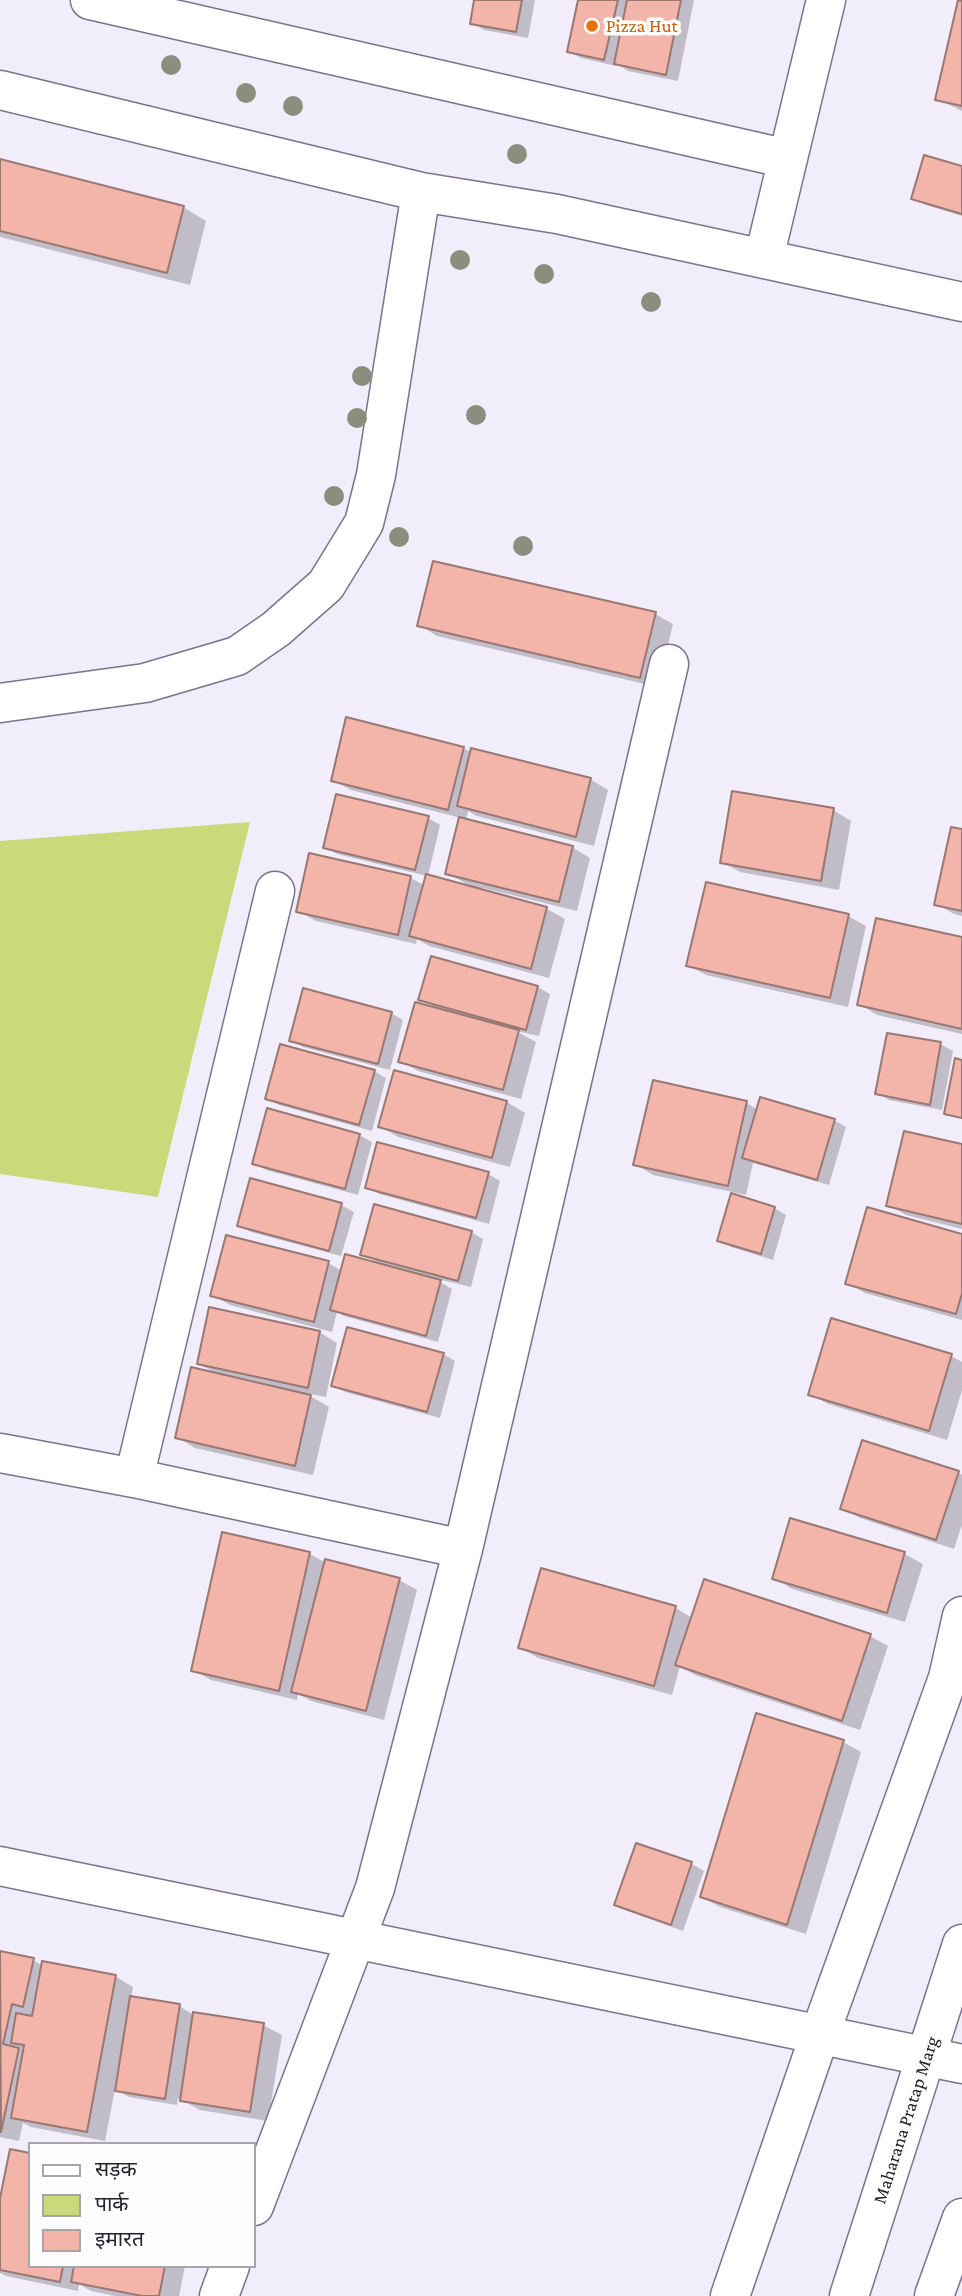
<!DOCTYPE html>
<html>
<head>
<meta charset="utf-8">
<style>
	body { margin:0 }
	#map { position:relative; width:962px; height:2296px; overflow:hidden; background:#f1edfa; font-family:"Crimson Pro","Noto Sans Devanagari",serif }
	canvas { display:block }
	.legend { position:absolute; left:28px; top:2142px; width:228px; height:126px; box-sizing:border-box; background:#fdfdfd; border:2px solid #a7a5aa; margin:0; padding:9px 12px; list-style:none; font-size:21px; color:#25212d }
	.legend li { display:flex; align-items:center; gap:14px; height:35px }
	.legend b { width:35px; border:2px solid #a7a5aa }
</style>
</head>
<body>
<div id="map">
<canvas width="962" height="2296"></canvas>
<ul class="legend">
<li><b style="height:9px;background:#fff"></b>सड़क</li>
<li><b style="height:19px;background:#cada7b"></b>पार्क</li>
<li><b style="height:19px;background:#f3b4a9"></b>इमारत</li>
</ul>
</div>
<script>
const context = document.querySelector('canvas').getContext('2d');
context.lineJoin = 'round';
function paint(path, color) { context.fillStyle = color; context.fill(path, 'evenodd'); }
const shape = rows => new Path2D(rows.map(r => 'M' + r).join(''));
function stroke(path, color, width, dash) { context.strokeStyle = color; context.lineWidth = width; context.lineCap = dash ? 'butt' : 'round'; context.setLineDash(dash || []); context.stroke(path); }
function write(font, color, halo, rows, align = 'center') {
  context.font = font + ' "Crimson Pro",serif'; context.lineWidth = 7; context.setLineDash([]); context.textBaseline = 'middle'; context.strokeStyle = halo; context.fillStyle = color; for (const [text, x, y, turn = 0] of rows) {
    context.save(); context.translate(x, y); context.rotate((+turn || 0) * Math.PI / 180); context.textAlign = isNaN(turn) ? turn : align; if (halo) context.strokeText(text, 0, 0); context.fillText(text, 0, 0); context.restore();
  }
}
const green = shape([
	[250,822,158,1197,0,1174,0,841]
]);
const shadow = shape([
	[476,0,535,0,528,38,484,30,472,23],
	[580,0,694,0,678,81,628,71,617,64,616,66,581,58,569,51],
	[962,3,962,111,937,99],
	[0,161,183,207,206,221,190,285,0,237],
	[962,168,962,216,926,205,914,198],
	[655,614,673,624,658,687,437,636,419,625],
	[463,748,472,753,590,779,608,790,594,846,477,816,468,811,466,821,572,847,590,858,577,911,483,888,482,891,547,909,565,919,549,978,429,946,417,939,416,944,316,921,298,911,310,855,411,878,424,885,427,876,337,854,325,847,428,818,440,825,428,876,470,886,447,873,461,818,351,790,333,780],
	[833,810,851,821,839,890,740,872,722,862],
	[962,831,962,916,954,914,936,904],
	[848,916,866,926,848,1007,706,975,688,965],
	[962,939,962,1034,877,1015,859,1004],
	[537,987,550,994,539,1036,516,1031,536,1042,521,1099,418,1071,400,1061,436,1008,420,999],
	[391,1013,403,1020,390,1070,303,1047,291,1040],
	[940,1044,953,1051,942,1110,889,1100,877,1093],
	[374,1071,386,1078,372,1131,279,1105,267,1098],
	[507,1102,525,1113,510,1167,398,1137,380,1126],
	[747,1103,758,1110,834,1120,846,1127,829,1185,753,1163,746,1195,653,1175,635,1164],
	[359,1135,372,1142,358,1195,266,1170,254,1163],
	[962,1146,962,1229,906,1215,888,1205],
	[488,1174,500,1181,489,1224,379,1194,367,1187],
	[341,1205,354,1212,341,1256,251,1232,239,1225],
	[774,1208,786,1215,773,1260,731,1247,719,1240],
	[471,1232,483,1239,471,1287,433,1278,452,1289,438,1342,344,1316,337,1312,332,1332,230,1305,212,1295,328,1263,342,1271,380,1264,362,1254],
	[962,1235,962,1320,865,1293,847,1283],
	[319,1332,337,1343,326,1397,305,1393,329,1407,313,1475,195,1448,177,1437,218,1374,199,1364],
	[443,1354,455,1361,440,1418,345,1392,333,1385],
	[951,1356,962,1362,962,1390,947,1440,828,1404,810,1394],
	[958,1472,962,1475,962,1525,954,1549,860,1518,842,1508],
	[791,1521,905,1554,923,1564,905,1622,792,1589,774,1578],
	[224,1534,310,1554,326,1563,399,1580,417,1590,384,1720,311,1701,298,1694,297,1700,211,1680,193,1670],
	[542,1570,676,1608,692,1618,870,1636,888,1646,860,1730,695,1675,680,1666,672,1695,538,1658,520,1647],
	[758,1716,843,1742,861,1752,806,1934,720,1907,702,1897],
	[637,1845,692,1864,704,1871,683,1931,628,1911,616,1904],
	[0,1953,33,1960,43,1966,115,1976,133,1987,131,1998,179,2006,192,2014,263,2025,282,2035,268,2121,200,2110,178,2098,177,2105,129,2097,115,2089,105,2141,31,2127,23,2123,19,2141,0,2137],
	[0,2206,30,2266,185,2266,179,2296,115,2296,91,2291,79,2284,78,2291,6,2276,0,2273]
]);
const building = shape([
	[474,0,522,0,516,32,470,24,474,0],
	[578,0,618,0,604,60,567,52,578,0],
	[627,0,681,0,666,75,614,64,627,0],
	[958,0,962,1,962,106,935,100,958,0],
	[924,155,962,166,962,214,911,199,924,155],
	[0,159,184,206,167,273,0,231,0,159],
	[433,561,656,612,640,678,417,626,433,561],
	[346,717,464,747,448,810,331,781,346,717],
	[471,748,591,778,576,837,457,806,471,748],
	[732,791,834,808,821,881,720,863,732,791],
	[336,794,429,816,415,870,323,848,336,794],
	[459,817,573,846,559,902,445,874,459,817],
	[951,827,962,829,962,911,934,905,951,827],
	[309,853,411,876,398,935,296,912,309,853],
	[426,874,547,907,531,969,409,936,426,874],
	[706,882,849,914,830,998,686,966,706,882],
	[876,918,962,937,962,1029,857,1005,876,918],
	[431,956,538,986,526,1030,418,1000,431,956],
	[303,988,392,1012,378,1064,289,1041,303,988],
	[415,1002,519,1030,503,1090,398,1062,415,1002],
	[887,1033,941,1042,930,1105,875,1094,887,1033],
	[280,1044,375,1070,359,1125,265,1099,280,1044],
	[955,1058,962,1060,962,1118,944,1114,955,1058],
	[394,1070,507,1101,492,1158,378,1127,394,1070],
	[653,1080,747,1101,728,1186,633,1165,653,1080],
	[760,1097,835,1119,817,1180,742,1158,760,1097],
	[267,1108,360,1134,345,1189,252,1164,267,1108],
	[904,1131,962,1144,962,1224,886,1206,904,1131],
	[377,1142,489,1172,476,1218,365,1188,377,1142],
	[250,1178,342,1203,329,1251,237,1226,250,1178],
	[731,1193,775,1207,761,1254,717,1241,731,1193],
	[374,1204,472,1231,458,1281,360,1255,374,1204],
	[867,1207,962,1234,962,1293,956,1314,845,1284,867,1207],
	[226,1235,329,1261,314,1322,210,1296,226,1235],
	[345,1254,441,1280,426,1336,330,1310,345,1254],
	[209,1307,320,1331,308,1388,197,1364,209,1307],
	[831,1318,952,1354,929,1431,808,1395,831,1318],
	[347,1327,444,1353,427,1412,331,1386,347,1327],
	[191,1367,311,1395,295,1466,175,1438,191,1367],
	[862,1440,959,1471,936,1540,840,1509,862,1440],
	[790,1518,905,1552,887,1613,772,1579,790,1518],
	[222,1532,310,1552,279,1691,191,1671,222,1532],
	[325,1559,400,1578,366,1711,291,1692,325,1559],
	[541,1568,676,1606,654,1686,518,1648,541,1568],
	[704,1579,871,1634,842,1721,675,1665,704,1579],
	[756,1713,844,1740,787,1925,700,1897,756,1713],
	[636,1843,692,1862,671,1925,614,1905,636,1843],
	[0,1951,34,1958,23,2007,12,2004,3,2044,19,2048,1,2132,0,1951],
	[42,1961,116,1975,87,2132,11,2118,24,2045,11,2043,16,2013,32,2016,42,1961],
	[130,1996,180,2004,165,2099,115,2091,130,1996],
	[193,2012,264,2023,250,2112,180,2101,193,2012],
	[10,2149,30,2153,30,2266,63,2266,60,2282,0,2270,0,2198,10,2149],
	[74,2266,165,2266,159,2296,142,2296,71,2282,74,2266]
]);
const minor = shape([
	[90,0,788,159],
	[0,90,421,192,557,214,962,302],
	[764,258,826,0],
	[0,703,145,683,237,656,276,629,326,585,364,523,376,475,421,192],
	[0,1453,134,1478,463,1549],
	[134,1478,275,891],
	[254,2206,375,1888,463,1549,669,664],
	[219,2296,230,2266],
	[730,2296,820,2034,948,1678,962,1616]
]);
const tertiary = shape([
	[0,1866,962,2064]
]);
const secondary = shape([
	[849,2296,962,1944],
	[934,2296,962,2218]
]);
const trees = [
	[171,65],
	[246,93],
	[293,106],
	[517,154],
	[460,260],
	[544,274],
	[651,302],
	[362,376],
	[476,415],
	[357,418],
	[334,496],
	[399,537],
	[523,546]
];
const markers = [
	[592,26,7,"#e8710a"]
];
const foodNames = [
	["Pizza Hut",606,26]
];
const streetNames = [
	["Maharana Pratap Marg",906,2120,-72]
];
paint(green, '#cada7b');
paint(shadow, '#0003');
paint(building, '#f3b4a9');
stroke(building, '#997772', 2);
stroke(minor, '#7b728e', 41);
stroke(tertiary, '#7b728e', 41);
stroke(secondary, '#7b728e', 41);
stroke(minor, '#fff', 38);
stroke(tertiary, '#fff', 38);
stroke(secondary, '#fff', 38);
context.fillStyle = '#8c8e7d';
for (const [x, y] of trees) { context.beginPath(); context.arc(x, y, 10, 0, 2 * Math.PI); context.fill(); }
for (const [x, y, r, color] of markers) { const dot = new Path2D(); dot.arc(x, y, r, 0, 2 * Math.PI); context.fillStyle = color; context.fill(dot); stroke(dot, '#fdfdfd', 2.5); }
write('19px', '#c56008', '#fdfdfd', foodNames, 'left');
write('19px', '#25212d', '#fdfdfd', streetNames);
</script>
</body>
</html>
